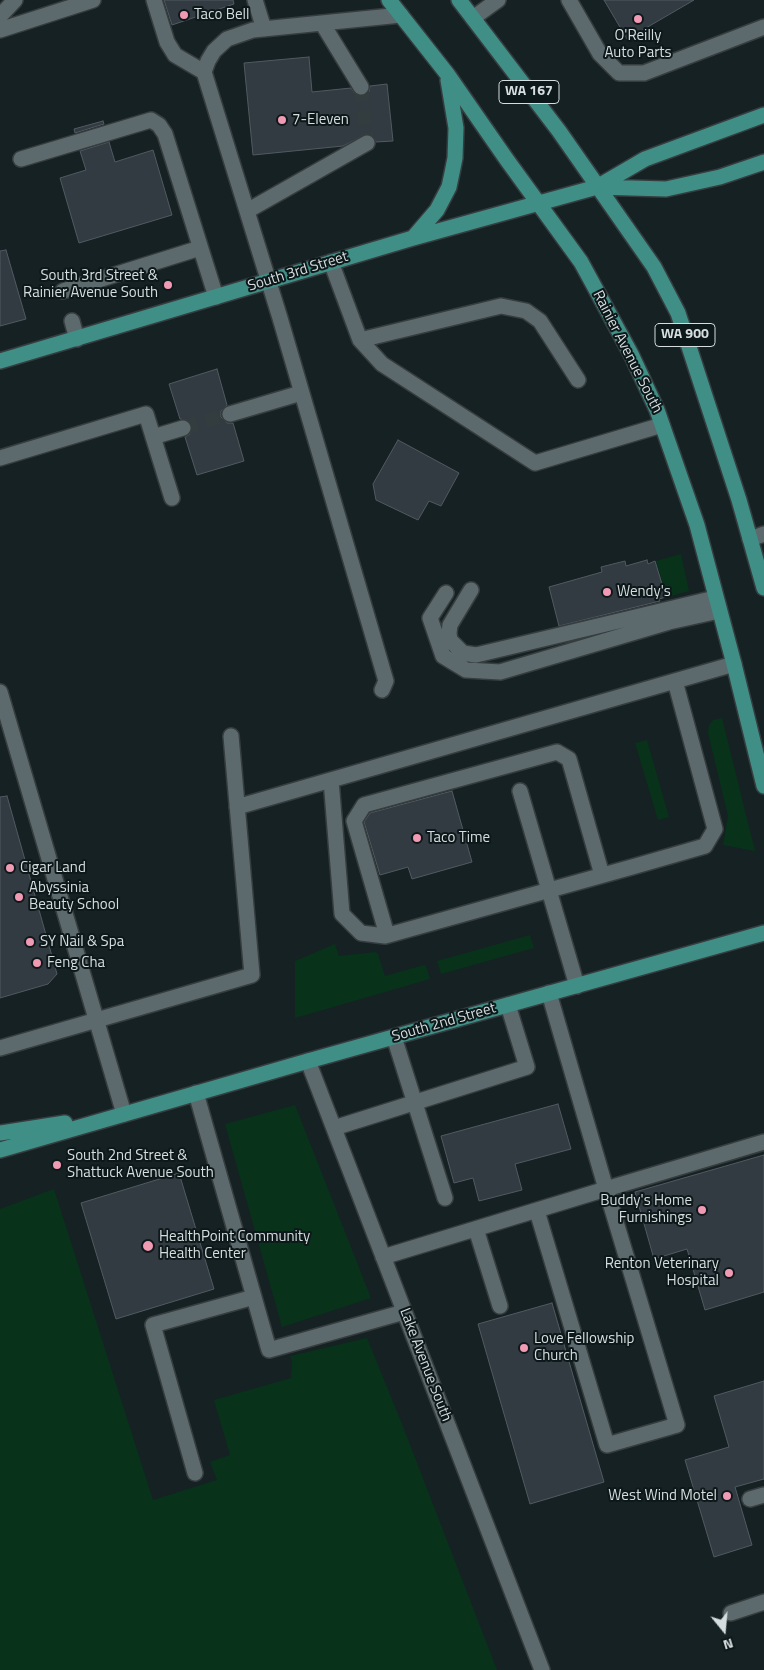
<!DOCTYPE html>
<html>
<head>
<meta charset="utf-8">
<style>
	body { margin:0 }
	#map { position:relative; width:764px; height:1670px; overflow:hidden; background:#162124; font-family:"Titillium Web",sans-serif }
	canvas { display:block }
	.north { position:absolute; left:699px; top:1605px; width:50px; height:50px; -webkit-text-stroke:4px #0d181a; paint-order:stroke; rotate:163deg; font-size:14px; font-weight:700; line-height:20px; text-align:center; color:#d6dddf }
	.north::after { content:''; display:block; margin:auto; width:18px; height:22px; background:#d6dddf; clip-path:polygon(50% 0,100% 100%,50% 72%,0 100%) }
</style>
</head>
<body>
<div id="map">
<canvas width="764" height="1670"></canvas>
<div class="north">N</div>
</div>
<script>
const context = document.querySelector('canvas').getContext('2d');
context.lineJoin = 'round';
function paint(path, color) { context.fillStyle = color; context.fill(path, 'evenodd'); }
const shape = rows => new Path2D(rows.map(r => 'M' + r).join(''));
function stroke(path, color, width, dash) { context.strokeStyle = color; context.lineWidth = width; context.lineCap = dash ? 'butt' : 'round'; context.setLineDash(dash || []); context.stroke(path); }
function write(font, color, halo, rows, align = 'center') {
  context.font = font + ' "Titillium Web",sans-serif'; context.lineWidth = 4; context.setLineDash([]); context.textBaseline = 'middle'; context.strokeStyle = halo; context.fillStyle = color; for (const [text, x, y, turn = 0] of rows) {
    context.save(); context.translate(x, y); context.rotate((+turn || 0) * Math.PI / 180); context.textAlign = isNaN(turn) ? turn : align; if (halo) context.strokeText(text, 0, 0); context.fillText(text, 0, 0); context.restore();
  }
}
const green = shape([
	[681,554,689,591,667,597,656,561],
	[722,718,755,851,723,845,728,816,708,733,709,725,713,720],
	[647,740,669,817,658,820,635,743],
	[530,935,534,948,441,974,437,961],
	[335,944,339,956,375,952,378,954,385,976,424,965,426,966,430,979,295,1018,295,961],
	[295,1105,371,1298,282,1327,225,1124],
	[54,1189,153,1500,217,1480,210,1462,230,1455,214,1400,291,1378,292,1362,290,1356,367,1338,402,1424,497,1670,0,1670,0,1209]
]);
const building = shape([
	[164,0,233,0,234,4,172,25,164,0],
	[604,0,694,0,627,39,604,0],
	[309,57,312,92,351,88,356,95,362,96,369,92,370,86,387,84,393,141,376,142,372,135,367,134,343,146,253,155,244,63,309,57],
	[103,121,104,124,75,133,74,129,103,121],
	[109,142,115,162,153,150,172,215,79,243,60,178,86,170,80,151,109,142],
	[6,250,26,319,0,326,0,251,6,250],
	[217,369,227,405,221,411,221,417,227,423,233,423,244,461,197,475,185,437,190,434,192,426,189,421,180,419,169,384,217,369],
	[398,440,459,473,441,506,429,501,418,520,376,500,373,484,398,440],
	[647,560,648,564,655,561,666,597,659,599,660,601,559,626,549,587,602,572,601,567,625,561,626,566,647,560],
	[452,791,472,862,412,879,408,867,380,875,364,822,370,813,452,791],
	[7,796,57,974,48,984,0,998,0,797,7,796],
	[558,1104,571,1149,515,1164,522,1190,479,1201,473,1178,454,1183,441,1136,558,1104],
	[764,1155,764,1292,705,1310,687,1249,654,1259,635,1192,764,1155],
	[179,1173,214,1289,116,1319,81,1203,179,1173],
	[552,1303,604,1482,530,1504,478,1324,552,1303],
	[764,1381,764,1479,735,1487,752,1545,714,1557,685,1460,729,1447,714,1396,764,1381]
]);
const minorTunnel = shape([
	[361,87,367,143],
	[183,428,230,414]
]);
const minor = shape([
	[154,0,167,42,175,55,204,72],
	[255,0,264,29],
	[569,0,600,54,619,73,644,73,764,27],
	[0,16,15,0],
	[473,18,498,0],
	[322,23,361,87],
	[0,30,93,0],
	[21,159,151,120,159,125,165,134,216,297],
	[247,211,367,143],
	[331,262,360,340,382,364,535,463,662,425],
	[63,291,200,248],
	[72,321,77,339],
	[360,340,501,306,526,311,540,321,578,380],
	[230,414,301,393],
	[153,437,183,428],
	[0,458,146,414,172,498],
	[750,539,764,534],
	[471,590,450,625,449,633,450,640,463,653,476,655,715,598],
	[446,593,430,618,443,656,466,670,500,672,669,622,719,611],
	[382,690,386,681,280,318,204,72,208,61,214,51,227,39,253,30,401,15],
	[0,692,124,1114],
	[331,780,342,914,361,933,385,936,632,867,705,846,715,829,675,681],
	[520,791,577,986],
	[237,807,734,664],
	[387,935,354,821,364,805,557,752,569,759,602,875],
	[549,993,606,1189,764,1142],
	[394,1037,445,1198],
	[0,1048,252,975,231,736],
	[308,1061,542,1670],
	[196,1093,269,1350,404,1312],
	[334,1128,527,1067,508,1005],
	[476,1229,500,1306],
	[383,1257,606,1189,677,1425,607,1445,537,1211],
	[195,1473,153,1325,254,1297],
	[750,1499,764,1495],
	[731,1613,764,1602]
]);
const major = shape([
	[389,0,448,75,507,160,581,262,631,354,657,410,697,525,734,664,764,786],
	[459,0,559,131,654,267,678,313,739,500,764,588],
	[597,187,666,189,720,177,764,162],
	[413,238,437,210,449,187,452,173,455,158,456,128,448,80],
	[0,361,413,238,597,187,645,159,764,115],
	[0,1133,65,1123],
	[0,1150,308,1061,764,933]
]);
const markers = [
	[184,15,5,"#f19ab3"],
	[638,19,5,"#f19ab3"],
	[282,120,5,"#f19ab3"],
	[168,285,5,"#f19ab3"],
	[607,592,5,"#f19ab3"],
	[417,838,5,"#f19ab3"],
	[10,868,5,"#f19ab3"],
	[19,897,5,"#f19ab3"],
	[30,942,5,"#f19ab3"],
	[37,963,5,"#f19ab3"],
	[57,1165,5,"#f19ab3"],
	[702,1210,5,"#f19ab3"],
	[148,1246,6,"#f19ab3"],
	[729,1273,5,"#f19ab3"],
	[524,1348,5,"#f19ab3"],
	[727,1496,5,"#f19ab3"]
];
const shields = [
	[529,92,60],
	[685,335,60]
];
const shieldNames = [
	["WA 167",529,92],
	["WA 900",685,335]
];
const poiNames = [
	["Taco Bell",194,15],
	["O'Reilly",638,36,"center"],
	["Auto Parts",638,53,"center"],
	["7-Eleven",292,120],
	["South 3rd Street &",158,276,"right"],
	["Rainier Avenue South",158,293,"right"],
	["Wendy's",617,592],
	["Taco Time",427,838],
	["Cigar Land",20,868],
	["Abyssinia",29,888],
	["Beauty School",29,905],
	["SY Nail & Spa",40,942],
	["Feng Cha",47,963],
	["South 2nd Street &",67,1156],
	["Shattuck Avenue South",67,1173],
	["Buddy's Home",692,1201,"right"],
	["Furnishings",692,1218,"right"],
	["HealthPoint Community",159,1237],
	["Health Center",159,1254],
	["Renton Veterinary",719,1264,"right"],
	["Hospital",719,1281,"right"],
	["Love Fellowship",534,1339],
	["Church",534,1356],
	["West Wind Motel",717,1496,"right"]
];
const streetNames = [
	["South 3rd Street",298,272,-17],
	["Rainier Avenue South",627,352,63],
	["South 2nd Street",444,1023,-16],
	["Lake Avenue South",425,1365,69]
];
paint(green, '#08331a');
paint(building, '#323b41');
stroke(building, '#515a61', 1);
stroke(minorTunnel, '#333d40', 15, [15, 8]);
stroke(minor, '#363d3f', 18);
stroke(major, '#363d3f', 18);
stroke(minor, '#5d6a6d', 15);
stroke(major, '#3f8f87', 15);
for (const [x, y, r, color] of markers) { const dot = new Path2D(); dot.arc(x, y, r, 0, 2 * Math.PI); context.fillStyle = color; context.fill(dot); stroke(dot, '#0d181a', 2); }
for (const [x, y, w] of shields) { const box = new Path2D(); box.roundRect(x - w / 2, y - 11.5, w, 23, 4); context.fillStyle = '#0d181a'; context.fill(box); stroke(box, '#d6dddf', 1); }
write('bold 14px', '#d6dddf', null, shieldNames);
write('15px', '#d6dddf', '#0d181a', poiNames, 'left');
write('15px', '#d6dddf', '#0d181a', streetNames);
</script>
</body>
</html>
